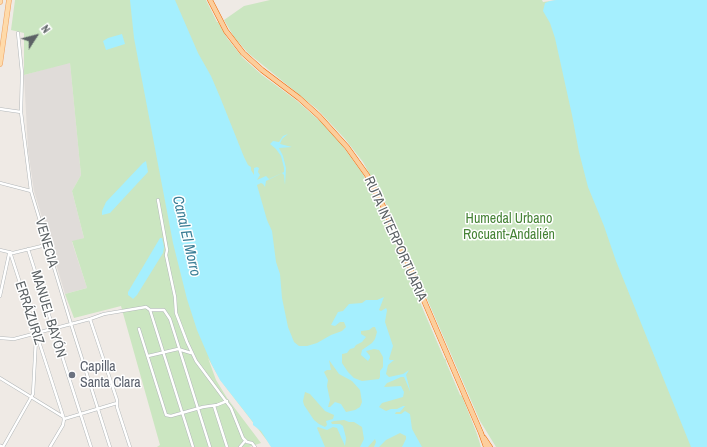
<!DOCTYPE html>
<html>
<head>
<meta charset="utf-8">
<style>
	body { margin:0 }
	#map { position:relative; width:707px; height:447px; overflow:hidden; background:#efeae5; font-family:"Archivo Narrow",sans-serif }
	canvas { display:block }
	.north { position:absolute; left:16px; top:16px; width:40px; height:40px; -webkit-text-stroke:3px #fff; paint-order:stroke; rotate:54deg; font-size:11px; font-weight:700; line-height:16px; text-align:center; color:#5c6265 }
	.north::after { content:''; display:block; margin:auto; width:14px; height:18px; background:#5c6265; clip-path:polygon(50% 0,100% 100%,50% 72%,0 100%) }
</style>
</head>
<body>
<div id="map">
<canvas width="707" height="447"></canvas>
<div class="north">N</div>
</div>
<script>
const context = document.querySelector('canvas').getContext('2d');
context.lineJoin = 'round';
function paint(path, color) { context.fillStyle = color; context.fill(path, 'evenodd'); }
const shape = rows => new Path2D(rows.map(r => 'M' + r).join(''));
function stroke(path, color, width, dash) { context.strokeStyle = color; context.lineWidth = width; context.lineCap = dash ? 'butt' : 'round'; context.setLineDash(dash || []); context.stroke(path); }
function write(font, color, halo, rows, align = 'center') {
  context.font = font + ' "Archivo Narrow",sans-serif'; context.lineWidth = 3; context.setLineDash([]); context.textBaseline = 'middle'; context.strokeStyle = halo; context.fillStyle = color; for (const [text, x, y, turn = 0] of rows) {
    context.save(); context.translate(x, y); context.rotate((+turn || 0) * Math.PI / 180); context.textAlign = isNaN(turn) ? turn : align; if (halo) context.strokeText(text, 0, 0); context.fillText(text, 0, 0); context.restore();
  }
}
const industrial = shape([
	[70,62,81,175,72,191,84,238,72,242,87,288,65,294,34,191,28,150,24,75]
]);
const green = shape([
	[15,0,206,0,217,22,218,22,227,38,243,58,262,75,296,100,322,123,342,145,363,174,387,224,425,314,444,358,446,360,446,362,460,395,462,396,477,434,481,447,272,447,221,381,208,358,216,380,227,398,261,443,249,447,157,447,160,445,121,306,74,318,65,294,87,288,72,241,84,238,72,191,81,175,70,63,24,75,24,33,11,30],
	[270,0,542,0,543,2,558,0,707,447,496,447,480,421,470,398,386,204,363,162,345,139,318,110,248,53,234,37,224,20,244,6]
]);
const water = shape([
	[130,0,175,0,198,53,211,76,220,97,244,157,248,165,251,167,251,170,254,175,254,168,257,167,259,168,258,172,260,175,257,180,266,176,269,179,271,178,284,172,284,168,281,156,276,149,270,144,273,141,279,142,283,136,288,134,282,139,280,144,292,147,279,148,283,156,286,168,285,185,284,175,282,173,266,181,265,187,263,184,261,183,257,185,267,220,272,231,276,262,280,274,282,298,288,327,294,342,299,346,307,346,317,343,331,335,342,331,346,327,344,322,340,322,335,326,331,325,338,312,343,311,349,304,362,303,366,300,377,300,384,297,379,310,381,311,386,308,387,310,385,322,393,346,389,359,390,360,394,360,388,365,386,374,389,377,403,374,409,370,406,375,410,390,410,391,404,377,401,377,392,381,387,383,384,387,401,386,404,392,403,397,382,403,379,407,386,411,391,409,397,409,403,406,405,406,400,412,396,412,395,414,401,414,405,411,410,414,412,429,422,447,402,447,406,439,406,436,400,433,386,440,379,447,374,447,376,442,375,439,368,447,360,447,364,439,362,427,354,422,349,422,344,420,334,421,331,422,332,424,340,424,343,426,346,438,345,446,337,428,333,427,327,430,318,427,317,428,325,447,271,447,261,431,253,425,253,422,220,380,212,365,197,330,187,299,173,243,134,38],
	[373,327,375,327,377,332,375,339,372,343,362,350,361,355,368,361,370,358,370,356,366,351,374,349,379,350,383,357,383,367,380,371,380,377,379,379,362,381,354,378,348,372,342,363,342,354,347,353,350,349,354,348,356,345,362,342,366,337,361,334,361,331,369,330],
	[329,360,339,374,352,381,360,390,362,402,360,407,355,410,346,412,341,404,335,402,330,407,328,407,330,400,327,386,328,380,324,372,327,370,331,370],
	[305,392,310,394,325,411,334,415,333,419,326,421,327,425,325,427,319,424,314,420,304,405,303,401],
	[556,0,707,0,707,447,691,447,616,261,604,226,588,187,579,152,572,115,555,38,550,23,543,11,545,3,550,1],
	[122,34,125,44,106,50,103,41,108,38],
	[146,161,148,172,110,213,102,215,102,211,106,202,143,163],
	[160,238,162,238,164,247,163,253,137,295,133,299,132,298,128,295,128,292]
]);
const minor = shape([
	[18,33,22,73,21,112,23,128,31,191,71,324,110,447],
	[0,109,21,112],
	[0,183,31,191],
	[158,200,167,250,166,255,175,297,176,313,187,342,196,361,231,408,243,438,247,442,252,443,255,447],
	[28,249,91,447],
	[0,250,13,253,46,245],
	[10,252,64,419,63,425,50,447],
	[0,296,9,254],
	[150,310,193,447],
	[90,319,117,400,117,407,130,447],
	[139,329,166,415,171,416,203,407,217,405,227,401],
	[0,338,14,339,90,319,104,314,146,307,150,310,164,310,170,319,210,447],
	[148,356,178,349,191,353],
	[0,378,62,416],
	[214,406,227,447],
	[64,419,117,403],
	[3,447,33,394,36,338],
	[240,447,245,441]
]);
const tertiary = shape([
	[0,446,2,447]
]);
const primary = shape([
	[0,2,0,0],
	[0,64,9,0]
]);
const trunk = shape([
	[210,0,226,31,243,53,262,70,299,98,319,116,347,147,367,175,385,210,481,433,486,447],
	[484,438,490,447]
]);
const markers = [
	[72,375,4,"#6b7280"]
];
const parkNames = [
	["Humedal Urbano",509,219],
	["Rocuant-Andalién",509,235]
];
const streetNames = [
	["RUTA INTERPORTUARIA",395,239,66],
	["VENECIA",46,243,74],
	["ERRÁZURIZ",29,313,72],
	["MANUEL BAYÓN",48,314,73]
];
const worshipNames = [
	["Capilla",80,367],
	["Santa Clara",80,383]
];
const waterNames = [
	["Canal El Morro",186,236,77]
];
paint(industrial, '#e0dcd9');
paint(green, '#cbe6c1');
paint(water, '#a5effe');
stroke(minor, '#b2b7b9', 3.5);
stroke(tertiary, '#b2b7b9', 4.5);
stroke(primary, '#efa05d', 5.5);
stroke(trunk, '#f06704', 5.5);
stroke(minor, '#fff', 2.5);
stroke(tertiary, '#fff', 3.5);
stroke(primary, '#fedaaa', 4.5);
stroke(trunk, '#fcce9c', 4.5);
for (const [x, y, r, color] of markers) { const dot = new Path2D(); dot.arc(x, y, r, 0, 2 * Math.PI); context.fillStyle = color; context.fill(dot); stroke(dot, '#fff', 1.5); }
write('14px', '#468336', '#fff', parkNames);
write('14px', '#5c6265', '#fff', streetNames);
write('14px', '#5b616d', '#fff', worshipNames, 'left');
write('italic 15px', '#3a7e96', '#fff', waterNames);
</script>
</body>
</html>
